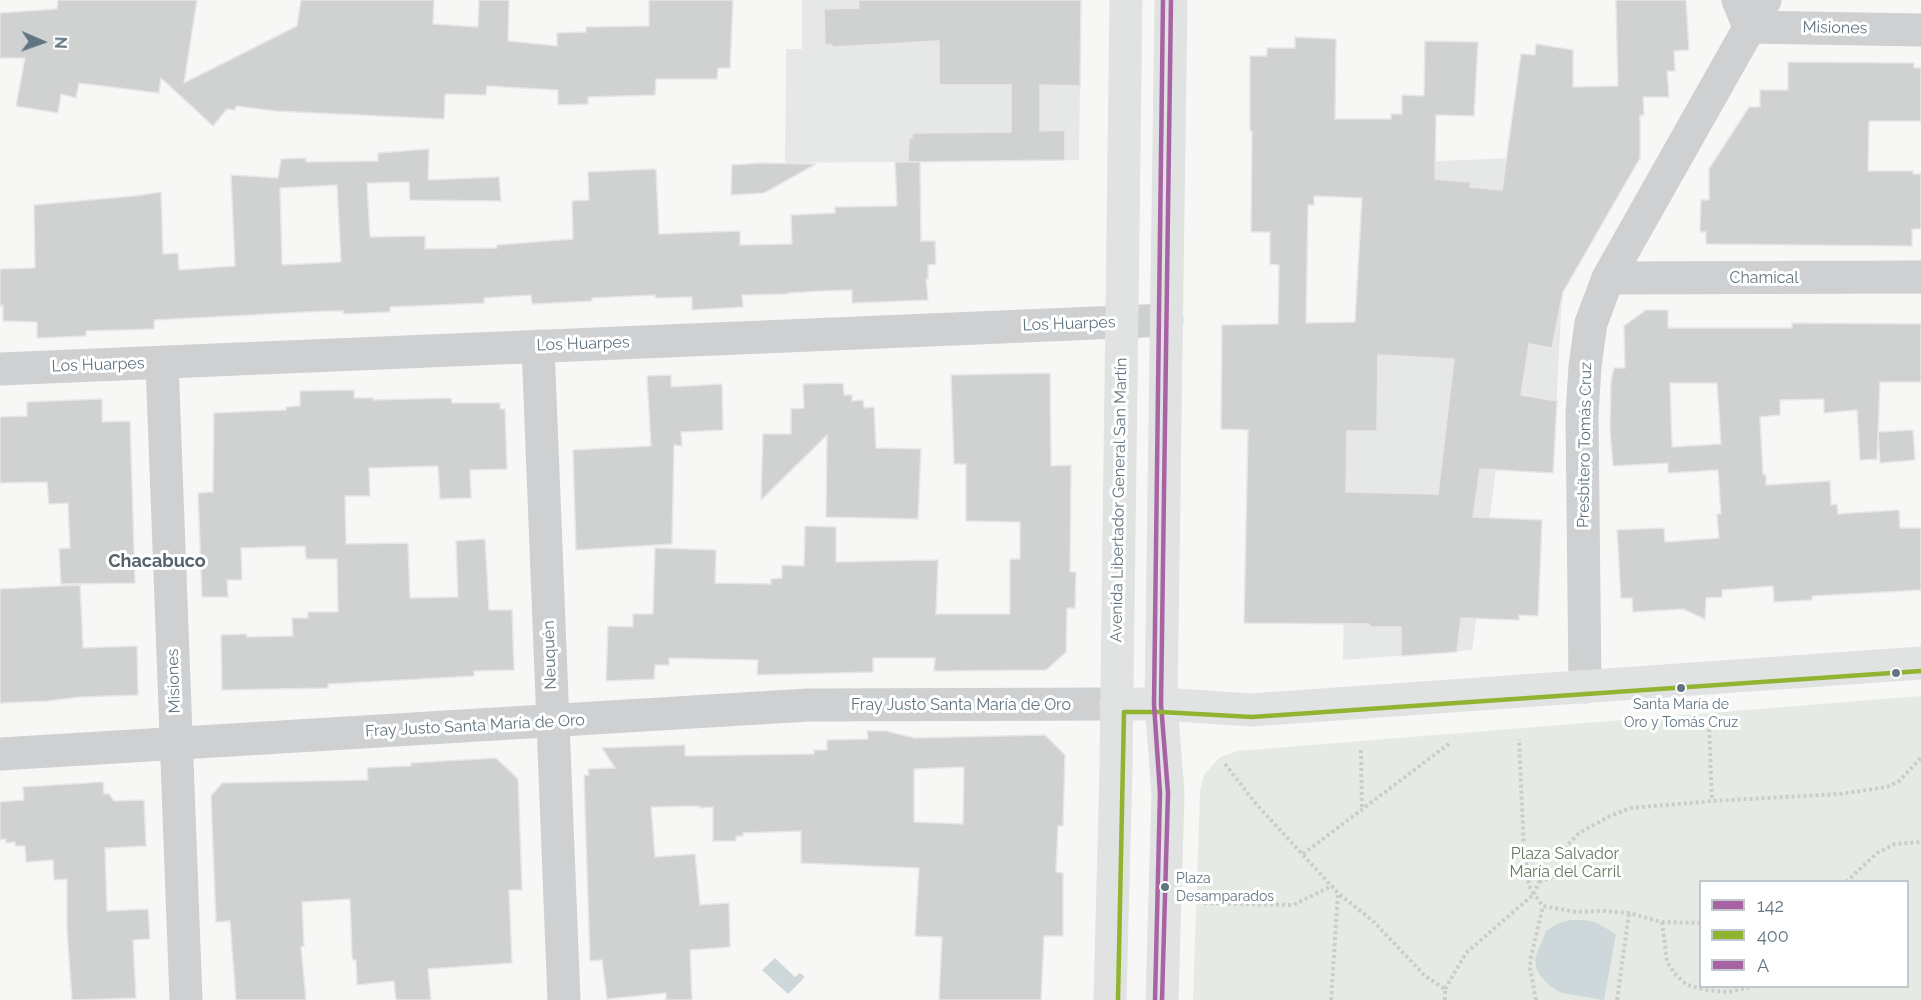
<!DOCTYPE html>
<html>
<head>
<meta charset="utf-8">
<style>
	body { margin:0 }
	#map { position:relative; width:1921px; height:1000px; overflow:hidden; background:#f7f7f6; font-family:Raleway,sans-serif }
	canvas { display:block }
	.legend { position:absolute; left:1699px; top:880px; width:210px; height:108px; box-sizing:border-box; background:#fff; border:2px solid #c0c8cd; margin:0; padding:8px 10px; list-style:none; font-size:18px; color:#617581 }
	.legend li { display:flex; align-items:center; gap:12px; height:30px }
	.legend b { width:30px; border:2px solid #c0c8cd }
	.north { position:absolute; left:12px; top:12px; width:60px; height:60px; -webkit-text-stroke:4px #fff; paint-order:stroke; rotate:92deg; font-size:16px; font-weight:700; line-height:24px; text-align:center; color:#617581 }
	.north::after { content:''; display:block; margin:auto; width:21px; height:27px; background:#617581; clip-path:polygon(50% 0,100% 100%,50% 72%,0 100%) }
</style>
</head>
<body>
<div id="map">
<canvas width="1921" height="1000"></canvas>
<ul class="legend">
<li><b style="height:8px;background:#a863a4"></b>142</li>
<li><b style="height:8px;background:#90b330"></b>400</li>
<li><b style="height:8px;background:#a863a5"></b>A</li>
</ul>
<div class="north">N</div>
</div>
<script>
const context = document.querySelector('canvas').getContext('2d');
context.lineJoin = 'round';
function paint(path, color) { context.fillStyle = color; context.fill(path, 'evenodd'); }
const shape = rows => new Path2D(rows.map(r => 'M' + r).join(''));
function stroke(path, color, width, dash) { context.strokeStyle = color; context.lineWidth = width; context.lineCap = dash ? 'butt' : 'round'; context.setLineDash(dash || []); context.stroke(path); }
function write(font, color, halo, rows, align = 'center') {
  context.font = font + ' Raleway,sans-serif'; context.lineWidth = 6; context.setLineDash([]); context.textBaseline = 'middle'; context.strokeStyle = halo; context.fillStyle = color; for (const [text, x, y, turn = 0] of rows) {
    context.save(); context.translate(x, y); context.rotate((+turn || 0) * Math.PI / 180); context.textAlign = isNaN(turn) ? turn : align; if (halo) context.strokeText(text, 0, 0); context.fillText(text, 0, 0); context.restore();
  }
}
const built = shape([
	[802,0,1081,0,1079,160,785,163,786,49,802,49],
	[1540,157,1562,294,1555,432,1500,439,1472,650,1343,660,1347,431,1377,431,1354,383,1353,322,1355,321,1364,164]
]);
const green = shape([
	[1921,696,1921,1000,1193,1000,1200,791,1204,775,1220,757,1237,751],
	[1700,882,1908,882,1908,986,1700,986]
]);
const water = shape([
	[1569,920,1585,920,1597,923,1616,934,1604,1000,1562,993,1550,986,1539,974,1536,967,1535,958,1546,931,1557,924],
	[775,958,795,977,800,973,805,977,788,994,762,970]
]);
const building = shape([
	[58,0,197,0,184,83,297,26,301,0,434,0,433,24,478,27,479,0,509,0,508,41,557,46,557,33,586,32,586,27,649,26,649,0,733,0,730,68,718,68,717,79,656,79,655,95,588,97,588,104,558,105,558,90,487,86,486,95,445,94,444,119,276,111,236,106,235,110,227,109,213,126,161,78,159,93,79,83,76,98,61,94,58,113,16,106,25,58,0,58,0,13,57,9,58,0],
	[858,0,1081,0,1080,86,1040,85,1040,131,1065,130,1065,160,908,162,909,138,912,138,912,133,1011,132,1011,85,939,85,939,41,832,47,832,45,825,45,824,9,859,8,858,0],
	[1616,0,1686,0,1689,50,1674,51,1675,71,1667,71,1669,97,1643,97,1644,115,1640,115,1640,158,1563,292,1552,348,1529,344,1521,395,1557,401,1553,473,1480,469,1473,517,1542,520,1538,616,1519,615,1519,620,1461,618,1457,652,1401,656,1401,627,1370,627,1369,624,1244,623,1248,430,1221,429,1222,325,1278,324,1279,265,1270,264,1270,232,1251,232,1252,131,1250,131,1250,56,1267,56,1267,48,1295,48,1295,37,1336,39,1335,119,1391,119,1391,114,1402,114,1402,95,1424,96,1425,41,1478,42,1474,116,1436,115,1435,179,1471,182,1470,187,1502,190,1521,54,1535,55,1536,44,1573,50,1573,87,1618,86,1616,0],
	[1314,196,1362,198,1355,322,1306,323,1308,205,1314,205,1314,196],
	[1378,355,1454,359,1438,494,1346,492,1347,431,1377,431,1378,355],
	[1788,62,1914,63,1914,68,1921,68,1921,121,1869,121,1868,171,1913,171,1913,174,1921,174,1921,229,1912,229,1912,246,1706,244,1706,232,1700,232,1701,200,1709,200,1709,169,1749,107,1760,107,1760,90,1788,90,1788,62],
	[429,149,428,180,499,177,501,201,410,200,409,182,367,183,370,237,425,236,425,249,497,248,497,245,573,239,572,201,589,200,588,172,654,169,656,170,659,234,740,231,740,245,792,244,791,215,835,213,835,207,897,206,895,162,920,162,921,241,935,241,936,264,928,265,928,279,926,279,928,300,852,303,852,290,821,291,788,293,788,294,742,295,743,307,692,310,692,297,655,298,655,295,592,298,592,301,532,304,531,295,484,298,484,303,390,307,390,312,343,314,343,311,326,311,154,320,154,329,86,331,86,336,37,338,37,322,3,321,3,305,0,306,0,269,35,268,34,205,135,196,161,192,163,254,178,253,179,270,235,266,231,175,278,178,281,159,306,158,306,162,378,161,378,153,429,149],
	[337,185,341,262,282,265,280,188,337,185],
	[748,164,760,163,816,164,764,193,731,195,732,165,748,164],
	[1646,310,1668,310,1668,328,1792,328,1792,323,1921,324,1921,382,1880,382,1877,459,1860,460,1857,410,1824,413,1824,399,1780,400,1780,415,1760,417,1763,475,1766,475,1766,485,1830,481,1831,505,1837,504,1838,514,1899,510,1900,528,1921,528,1921,590,1812,596,1812,600,1774,602,1773,586,1722,590,1722,597,1706,598,1705,619,1683,609,1633,612,1632,598,1621,598,1617,530,1664,528,1665,542,1719,538,1717,514,1721,514,1718,470,1668,473,1668,463,1613,466,1610,430,1611,381,1614,368,1625,368,1624,326,1646,310],
	[1670,383,1717,383,1721,444,1672,447,1670,383],
	[1050,373,1051,466,1071,465,1070,572,1076,572,1075,608,1067,608,1066,652,1046,670,934,671,935,658,873,658,873,672,757,675,758,660,669,658,669,665,655,665,654,679,606,681,608,626,633,627,633,614,653,614,655,548,716,550,715,583,771,584,771,579,782,578,782,565,804,566,805,526,836,527,836,562,938,560,936,614,1010,614,1010,559,1020,559,1020,522,966,521,966,464,954,464,951,375,1050,373],
	[671,375,671,387,722,384,723,430,681,432,682,446,674,445,672,544,576,550,573,450,651,446,647,376,671,375],
	[843,383,844,395,852,395,852,401,863,400,864,408,874,407,876,448,921,449,918,519,826,517,827,435,761,500,763,434,791,434,791,409,804,408,803,384,843,383],
	[354,390,354,398,373,398,373,400,451,398,452,403,500,403,500,409,505,409,507,469,470,470,471,498,440,499,438,466,369,468,370,496,345,496,346,544,408,543,410,598,458,597,456,541,485,539,489,610,512,610,514,670,474,671,474,676,328,684,328,688,222,690,221,635,246,634,247,637,293,636,292,618,308,618,308,612,338,612,337,559,306,559,305,546,241,548,242,580,227,580,228,597,202,597,198,493,213,492,214,413,286,410,286,407,300,406,300,391,354,390],
	[102,399,102,422,130,421,135,583,61,584,59,549,70,548,68,503,49,504,47,482,0,483,0,417,27,416,27,402,102,399],
	[1913,430,1915,460,1880,463,1878,432,1913,430],
	[80,585,83,648,137,646,138,695,80,697,48,701,0,703,0,589,80,585],
	[867,731,886,731,915,738,1045,735,1065,755,1063,826,1058,826,1056,872,1063,873,1063,936,1044,936,1041,1000,939,1000,942,937,915,936,919,868,801,863,801,831,743,833,743,836,736,836,736,841,713,841,713,807,700,808,700,806,651,807,655,857,695,854,700,905,729,903,730,947,690,950,692,1000,666,1000,666,993,607,999,602,960,590,961,584,775,589,775,588,769,615,768,602,748,685,745,685,756,814,754,814,750,827,750,827,740,868,739,867,731],
	[964,767,963,824,914,822,914,769,964,767],
	[496,758,518,779,522,890,509,890,512,963,428,969,431,1000,396,1000,394,981,357,985,356,960,353,960,352,956,350,899,302,902,304,946,301,947,306,1000,236,1000,230,921,216,922,211,796,222,783,368,780,367,768,411,766,411,763,496,758],
	[103,782,104,794,109,794,114,801,144,800,146,846,105,848,107,911,148,909,150,939,133,940,136,998,72,1000,67,929,67,879,54,880,53,860,26,862,25,846,15,846,15,842,6,843,6,839,0,840,0,802,24,800,23,787,103,782]
]);
const path = shape([
	[1709,723,1712,801],
	[1361,750,1362,809],
	[1225,764,1257,805,1338,893,1373,921,1425,976,1445,989,1445,1000],
	[1303,854,1450,743],
	[1556,857,1579,833,1610,816,1631,808,1712,801,1840,794,1887,787,1899,781,1921,758],
	[1539,882,1552,877,1562,864,1551,853,1539,866,1539,882,1534,894,1543,906,1576,912,1602,911,1629,913,1662,922,1700,923],
	[1846,882,1877,853,1895,844,1921,842],
	[1204,903,1293,905,1332,886],
	[1662,922,1667,962,1676,975,1687,985,1706,990,1728,992,1756,986],
	[1445,989,1466,953,1534,894,1529,886,1524,850,1519,739],
	[1331,1000,1338,893],
	[1536,1000,1530,968,1531,957,1543,906],
	[1617,1000,1629,913]
]);
const street = shape([
	[1738,0,1749,27,1921,30],
	[1608,278,1921,277],
	[538,346,564,1000],
	[162,362,186,1000],
	[0,369,1167,320],
	[1585,687,1582,415,1585,366,1591,323,1608,278,1765,0],
	[0,754,808,705,1116,704]
]);
const secondary = shape([
	[1116,704,1161,704,1251,710,1921,663]
]);
const primary = shape([
	[1110,1000,1116,767,1126,0],
	[1162,1000,1168,793,1161,704,1171,0]
]);
const bus1 = shape([
	[1162,1000,1168,793,1161,704,1171,0]
]);
const bus2 = shape([
	[1118,1000,1124,712,1161,712,1252,717,1921,671]
]);
const bus3 = shape([
	[1155,1000,1160,793,1154,704,1163,0]
]);
const markers = [
	[1896,673,5,"#617581"],
	[1681,688,5,"#617581"],
	[1165,887,5,"#617581"]
];
const busNames = [
	["Santa María de",1681,705],
	["Oro y Tomás Cruz",1681,723],
	["Plaza",1176,879,"left"],
	["Desamparados",1176,897,"left"]
];
const streetNames = [
	["Misiones",1835,28,1],
	["Chamical",1764,278],
	["Los Huarpes",1069,324,-2],
	["Los Huarpes",583,344,-2],
	["Los Huarpes",98,365,-2],
	["Presbítero Tomás Cruz",1585,445,-89],
	["Avenida Libertador General San Martín",1119,500,-89],
	["Neuquén",550,655,-92],
	["Misiones",174,681,-92],
	["Fray Justo Santa María de Oro",961,705],
	["Fray Justo Santa María de Oro",475,726,-3]
];
const parkNames = [
	["Plaza Salvador",1565,854],
	["María del Carril",1565,872]
];
const neighbourhoodNames = [
	["Chacabuco",157,562]
];
paint(built, '#e6e8e7');
paint(green, '#e6eae4');
paint(water, '#ced8da');
paint(building, '#d0d2d2');
stroke(building, '#e6e6e6', 1.5);
stroke(path, '#cccccd', 4, [3, 3]);
stroke(street, '#ced0d1', 33);
stroke(secondary, '#e1e2e2', 33);
stroke(primary, '#e1e2e2', 33);
stroke(bus1, '#a863a4', 4.5);
stroke(bus2, '#90b330', 4.5);
stroke(bus3, '#a863a5', 4.5);
for (const [x, y, r, color] of markers) { const dot = new Path2D(); dot.arc(x, y, r, 0, 2 * Math.PI); context.fillStyle = color; context.fill(dot); stroke(dot, '#fff', 2); }
write('14px', '#617581', '#fff', busNames);
write('16px', '#617581', '#fff', streetNames);
write('16px', '#667960', '#fff', parkNames);
write('bold 18px', '#53626c', '#fff', neighbourhoodNames);
</script>
</body>
</html>
